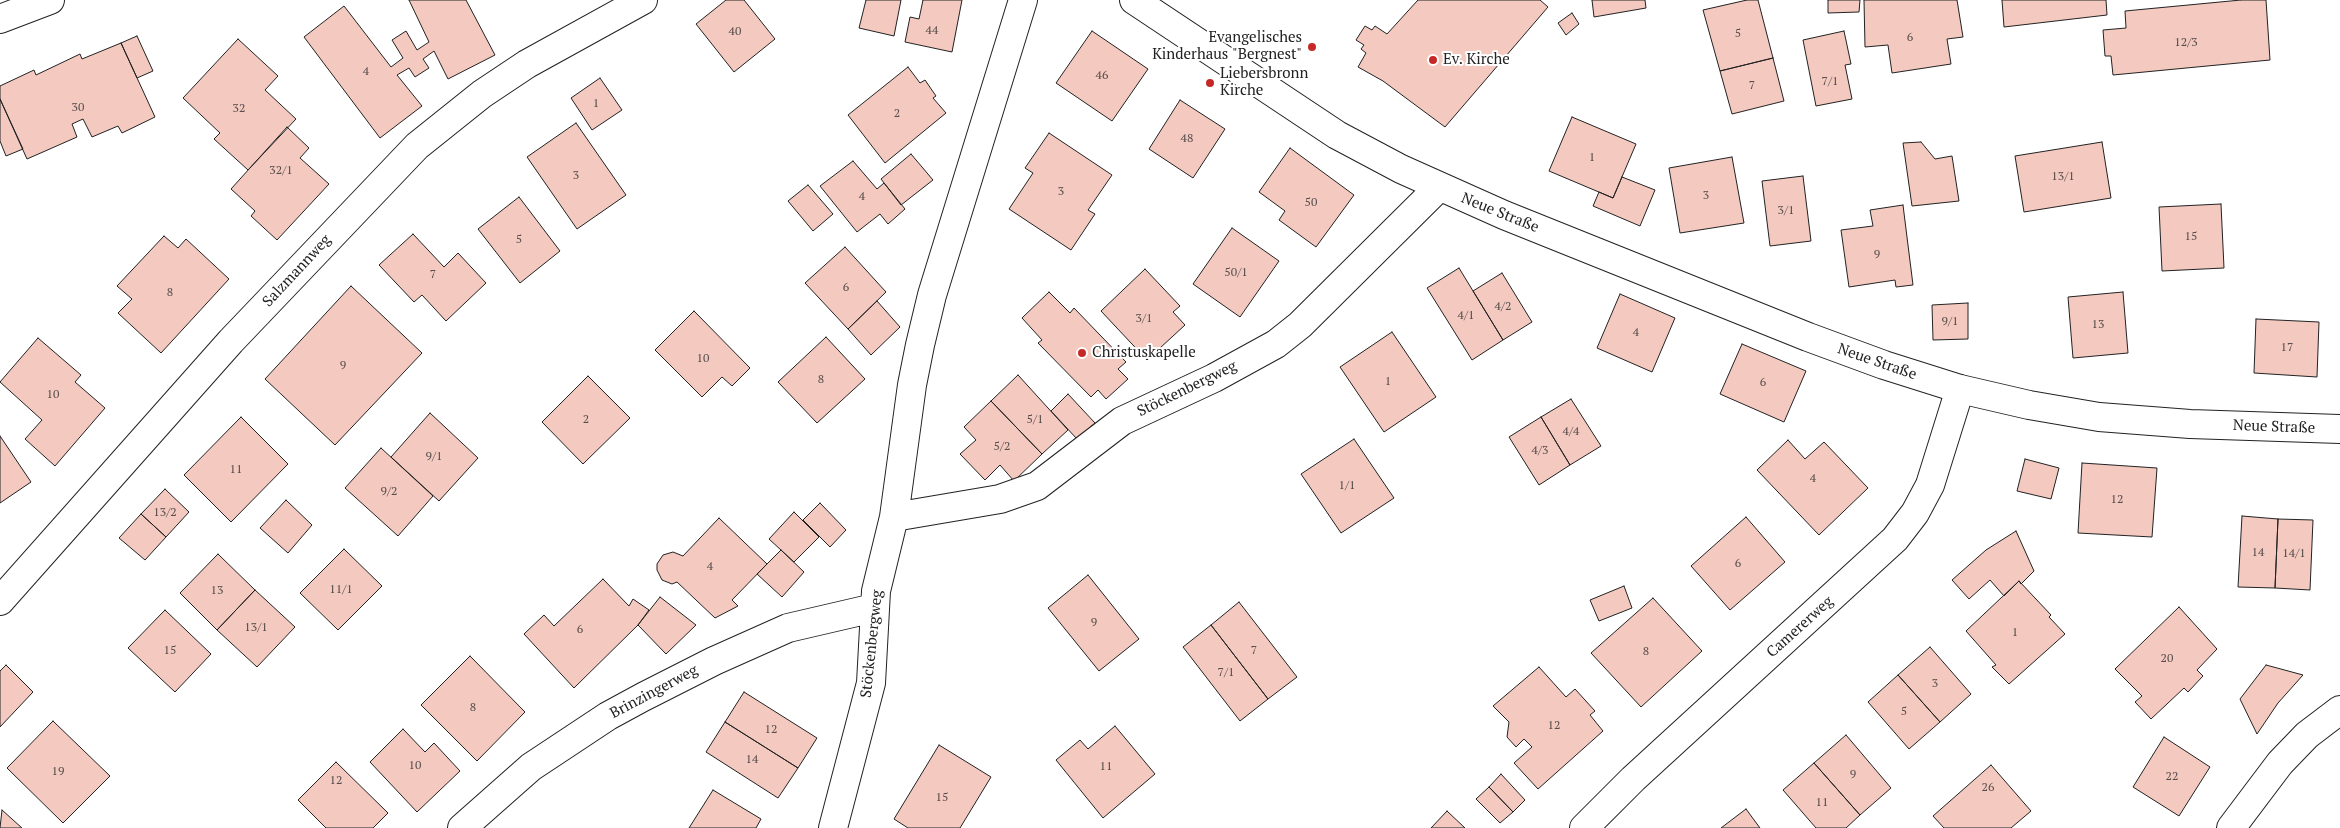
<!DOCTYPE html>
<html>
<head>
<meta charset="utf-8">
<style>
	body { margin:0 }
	canvas { display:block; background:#fff }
</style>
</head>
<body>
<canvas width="2340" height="828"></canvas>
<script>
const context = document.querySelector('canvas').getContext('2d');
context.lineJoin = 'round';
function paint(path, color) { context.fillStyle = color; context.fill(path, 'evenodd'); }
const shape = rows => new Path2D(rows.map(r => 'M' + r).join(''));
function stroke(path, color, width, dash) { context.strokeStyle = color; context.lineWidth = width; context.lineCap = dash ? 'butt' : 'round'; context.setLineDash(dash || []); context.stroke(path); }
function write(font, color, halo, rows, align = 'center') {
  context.font = font + ' "PT Serif",serif'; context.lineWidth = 4; context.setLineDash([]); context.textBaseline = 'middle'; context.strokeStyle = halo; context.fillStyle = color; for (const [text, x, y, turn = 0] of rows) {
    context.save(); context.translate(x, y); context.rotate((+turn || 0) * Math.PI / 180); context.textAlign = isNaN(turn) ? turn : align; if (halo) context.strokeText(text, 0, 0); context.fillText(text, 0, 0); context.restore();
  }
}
const building = shape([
	[409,0,466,0,495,55,448,79,434,51,423,59,429,68,415,77,409,68,397,75,422,106,380,138,304,37,344,6,391,67,403,58,392,40,406,31,417,50,429,42,409,0],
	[726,0,744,0,775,39,734,72,696,24,726,0],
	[866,0,901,0,894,36,859,28,866,0],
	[923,0,962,0,952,52,905,42,910,17,919,19,923,0],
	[1418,0,1540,0,1548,7,1445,127,1383,81,1358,67,1366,53,1361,49,1364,45,1356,40,1365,26,1372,30,1375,26,1387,34,1418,0],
	[1592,0,1645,0,1646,8,1594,17,1592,0],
	[1747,0,1758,0,1773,58,1720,71,1703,10,1747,0],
	[1828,0,1860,0,1859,12,1828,13,1828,0],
	[1864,0,1957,0,1963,37,1947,39,1951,64,1892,73,1888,45,1865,47,1864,0],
	[2002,0,2106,0,2107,15,2004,27,2002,0],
	[2241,0,2266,0,2270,60,2113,75,2111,56,2105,56,2103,30,2126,28,2125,11,2241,0],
	[1572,13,1579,24,1566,35,1558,23,1572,13],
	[1092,31,1148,69,1112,121,1056,83,1092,31],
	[1844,31,1851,64,1845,65,1852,99,1816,106,1803,40,1844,31],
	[137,36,153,71,137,78,121,43,137,36],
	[238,39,278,76,265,90,296,119,248,170,214,139,220,133,183,98,238,39],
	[121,43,155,117,122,133,118,126,92,137,83,119,72,124,77,137,27,159,0,99,0,86,34,70,36,75,80,54,82,59,121,43],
	[1773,58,1784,101,1732,114,1720,71,1773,58],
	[908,67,920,83,925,80,936,96,933,98,946,113,885,163,848,115,908,67],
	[600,78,622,110,592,130,571,98,600,78],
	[0,99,23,149,6,156,0,141,0,99],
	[1180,100,1225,129,1193,178,1149,149,1180,100],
	[1572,117,1636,144,1613,198,1549,171,1572,117],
	[576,123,626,195,577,229,527,157,576,123],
	[287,127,309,148,300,158,329,184,277,240,251,216,255,211,231,189,287,127],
	[1049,133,1112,175,1088,210,1095,214,1071,250,1009,209,1033,173,1025,168,1049,133],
	[1921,142,1935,159,1952,156,1959,201,1912,206,1903,143,1921,142],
	[2102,142,2111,198,2024,212,2015,156,2102,142],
	[1290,148,1354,195,1316,247,1279,220,1285,211,1259,192,1290,148],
	[911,154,933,180,901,205,881,179,911,154],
	[1732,157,1744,223,1680,233,1669,168,1732,157],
	[853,161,877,189,884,183,905,209,888,224,880,214,857,232,820,186,853,161],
	[1803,176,1811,241,1770,246,1762,181,1803,176],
	[1622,177,1655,190,1640,226,1593,206,1599,192,1613,198,1622,177],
	[808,185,833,214,813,231,788,201,808,185],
	[519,197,560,251,520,283,478,229,519,197],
	[2221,204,2224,268,2162,271,2159,207,2221,204],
	[1903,205,1913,285,1896,287,1895,280,1849,287,1841,230,1873,226,1870,210,1903,205],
	[1232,228,1279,261,1240,317,1193,284,1232,228],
	[413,234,444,267,458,253,486,283,446,321,422,295,414,302,379,265,413,234],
	[164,236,178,248,186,239,229,279,161,353,118,313,132,299,117,286,164,236],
	[845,247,886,292,848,329,805,283,845,247],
	[1459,268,1503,340,1472,360,1427,288,1459,268],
	[1145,269,1180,306,1173,312,1185,325,1147,360,1101,311,1145,269],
	[1502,273,1532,322,1503,340,1473,291,1502,273],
	[351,286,422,353,335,445,265,379,351,286],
	[1049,292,1070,313,1074,308,1126,362,1118,369,1128,379,1106,399,1098,390,1091,397,1038,343,1042,340,1022,318,1049,292],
	[2123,292,2128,353,2073,358,2068,297,2123,292],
	[1620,294,1675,318,1652,372,1597,348,1620,294],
	[877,301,900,327,871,355,848,329,877,301],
	[1968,303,1968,339,1933,340,1932,305,1968,303],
	[694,311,750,368,732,386,722,377,702,397,655,350,694,311],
	[2256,319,2319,322,2317,377,2254,373,2256,319],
	[1392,332,1436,397,1384,432,1340,367,1392,332],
	[826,337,865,379,817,423,778,382,826,337],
	[38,338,81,375,75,382,105,408,55,466,25,439,42,420,0,382,38,338],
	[1742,344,1806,371,1784,422,1720,394,1742,344],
	[1018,375,1068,430,1042,454,991,401,1018,375],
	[588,376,630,418,583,464,542,422,588,376],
	[1068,394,1095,423,1077,439,1051,411,1068,394],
	[1571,399,1601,446,1570,465,1541,417,1571,399],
	[991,401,1042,454,1014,481,1000,465,985,480,960,454,976,440,964,427,991,401],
	[430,413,478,458,439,501,391,457,430,413],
	[241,417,288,464,231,522,184,475,241,417],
	[1541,417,1570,465,1539,485,1509,437,1541,417],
	[0,436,31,482,0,503,0,436],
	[1354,439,1394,498,1341,533,1301,474,1354,439],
	[1788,440,1805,459,1824,442,1868,488,1819,535,1757,470,1788,440],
	[381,448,433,496,398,536,345,488,381,448],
	[2025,459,2059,468,2051,499,2017,491,2025,459],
	[2082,463,2157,468,2152,537,2078,533,2082,463],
	[165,489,189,512,166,537,141,514,165,489],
	[286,500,312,525,288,553,260,528,286,500],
	[820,503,846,530,830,547,803,520,820,503],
	[794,512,819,537,794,562,769,539,794,512],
	[141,514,166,537,145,560,119,538,141,514],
	[2242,516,2278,519,2275,588,2238,587,2242,516],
	[1746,517,1785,562,1730,610,1691,566,1746,517],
	[719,518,767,564,732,600,738,606,715,618,677,582,672,584,662,580,657,570,657,564,663,555,673,552,683,556,719,518],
	[2278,519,2313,520,2310,590,2275,588,2278,519],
	[2016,531,2034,571,2021,584,2019,581,2004,596,1990,580,1969,599,1952,580,1986,550,2016,531],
	[344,549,382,586,338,630,300,593,344,549],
	[781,550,804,572,782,597,757,574,781,550],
	[218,554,255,590,217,630,180,593,218,554],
	[1088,575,1139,639,1099,671,1048,608,1088,575],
	[603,579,629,606,633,599,649,610,638,625,574,688,524,634,544,615,554,626,603,579],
	[2019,581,2051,615,2049,617,2065,634,2009,684,1992,667,1996,665,1966,631,2019,581],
	[1624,586,1632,608,1599,621,1590,600,1624,586],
	[255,590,295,627,257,667,217,630,255,590],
	[660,597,696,625,666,654,638,625,660,597],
	[1653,598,1702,651,1641,707,1591,653,1653,598],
	[1239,602,1297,677,1268,699,1211,625,1239,602],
	[2179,607,2217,649,2197,670,2203,676,2188,692,2184,688,2151,719,2135,702,2142,696,2115,669,2179,607],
	[165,610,211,654,175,692,128,648,165,610],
	[1211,625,1268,699,1240,721,1183,647,1211,625],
	[1930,647,1971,694,1940,722,1898,675,1930,647],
	[470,656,525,712,477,761,421,705,470,656],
	[6,665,33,692,0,727,0,671,6,665],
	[2266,665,2303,675,2278,703,2257,734,2240,699,2266,665],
	[1539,667,1566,697,1575,689,1595,711,1590,715,1603,731,1538,789,1514,763,1532,747,1524,739,1516,747,1507,737,1509,722,1493,706,1539,667],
	[1898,675,1940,722,1909,749,1868,702,1898,675],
	[744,692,817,738,798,768,725,722,744,692],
	[53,721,110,776,63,823,7,768,53,721],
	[725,722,798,768,778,798,706,752,725,722],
	[1115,726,1155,774,1103,818,1056,760,1080,740,1088,749,1115,726],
	[403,729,425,752,434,743,460,771,417,812,370,762,403,729],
	[1846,735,1891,788,1860,815,1814,763,1846,735],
	[2164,737,2210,767,2179,816,2133,787,2164,737],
	[939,745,991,777,960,828,908,828,894,819,939,745],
	[336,762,388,813,373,828,326,828,298,800,336,762],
	[1814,763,1860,815,1846,828,1816,828,1783,790,1814,763],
	[1991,765,2031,811,2011,828,1944,828,1933,816,1991,765],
	[1501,774,1525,800,1513,812,1489,787,1501,774],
	[1489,787,1513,812,1500,823,1476,799,1489,787],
	[713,790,761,819,756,828,689,828,713,790],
	[1746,809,1760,828,1721,828,1746,809],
	[2,810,22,828,0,828,2,810],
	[1447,811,1465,828,1431,828,1447,811]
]);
const minor = shape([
	[894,517,1000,499,1037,486,1122,421,1214,378,1276,344,1300,325,1439,187],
	[0,601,231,341,417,146,482,94,527,64,643,0],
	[462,828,531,767,608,716,643,697,714,661,788,628,874,608],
	[833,828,871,683,876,591,894,517,912,385,920,345,932,295,1023,0],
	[1584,828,1633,779,1895,539,1915,513,1930,485,1960,389]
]);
const tertiary = shape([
	[1134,0,1337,135,1401,169,1504,215,1808,337,1884,365,1960,389,2029,405,2099,417,2190,424,2340,429],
	[0,19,50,0],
	[2231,828,2280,763,2307,735,2340,710]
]);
const markers = [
	[1312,47,5,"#c62828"],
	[1433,60,5,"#c62828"],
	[1210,83,5,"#c62828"],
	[1082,353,5,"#c62828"]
];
const numberNames = [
	["44",932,31],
	["40",735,32],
	["5",1738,34],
	["6",1910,38],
	["12/3",2186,43],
	["4",366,72],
	["46",1102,76],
	["7/1",1830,82],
	["7",1752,86],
	["1",596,104],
	["30",78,108],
	["32",239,109],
	["2",897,114],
	["48",1187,139],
	["1",1592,158],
	["32/1",281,171],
	["3",576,176],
	["13/1",2063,177],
	["3",1061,192],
	["3",1706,196],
	["4",862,197],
	["50",1311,203],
	["3/1",1786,211],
	["15",2191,237],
	["5",519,240],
	["9",1877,255],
	["50/1",1236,273],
	["7",433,275],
	["6",846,288],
	["8",170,293],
	["4/2",1503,307],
	["4/1",1466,316],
	["3/1",1144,319],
	["9/1",1950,322],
	["13",2098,325],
	["4",1636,333],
	["17",2287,348],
	["10",703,359],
	["9",343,366],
	["8",821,380],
	["1",1388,382],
	["6",1763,383],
	["10",53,395],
	["2",586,420],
	["5/1",1035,420],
	["4/4",1571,432],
	["5/2",1002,447],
	["4/3",1540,451],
	["9/1",434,457],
	["11",236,470],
	["4",1813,479],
	["1/1",1347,486],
	["9/2",389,492],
	["12",2117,500],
	["13/2",165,513],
	["14",2258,553],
	["14/1",2294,554],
	["6",1738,564],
	["4",710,567],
	["11/1",341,590],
	["13",217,591],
	["9",1094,623],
	["13/1",256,628],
	["6",580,630],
	["1",2015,633],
	["15",170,651],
	["7",1254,651],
	["8",1646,652],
	["20",2167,659],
	["7/1",1226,673],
	["3",1935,684],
	["8",473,708],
	["5",1904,712],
	["12",1554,726],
	["12",771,730],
	["14",752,760],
	["10",415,766],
	["11",1106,767],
	["19",58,772],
	["9",1853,775],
	["22",2172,777],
	["12",336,781],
	["26",1988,788],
	["15",942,798],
	["11",1822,803]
];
const poiNames = [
	["Evangelisches",1302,38,"right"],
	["Kinderhaus \"Bergnest\"",1302,55,"right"],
	["Ev. Kirche",1443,60],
	["Liebersbronn",1220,74],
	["Kirche",1220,91],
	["Christuskapelle",1092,353]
];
const streetNames = [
	["Neue Straße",1500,213,22],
	["Salzmannweg",297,271,-47],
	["Neue Straße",1877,362,19],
	["Stöckenbergweg",1187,389,-26],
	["Neue Straße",2274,427,2],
	["Camererweg",1800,627,-42],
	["Stöckenbergweg",872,644,-84],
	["Brinzingerweg",654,692,-28]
];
paint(building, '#f3c9c0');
stroke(building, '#222', 1);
stroke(minor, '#222', 30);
stroke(tertiary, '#222', 30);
stroke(minor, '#fff', 28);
stroke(tertiary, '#fff', 28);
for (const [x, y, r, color] of markers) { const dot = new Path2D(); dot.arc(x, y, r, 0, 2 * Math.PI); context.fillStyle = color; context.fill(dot); stroke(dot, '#fff', 2); }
write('12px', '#564c4a', null, numberNames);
write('15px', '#222', '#fff', poiNames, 'left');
write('15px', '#222', '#fff', streetNames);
</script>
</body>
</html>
